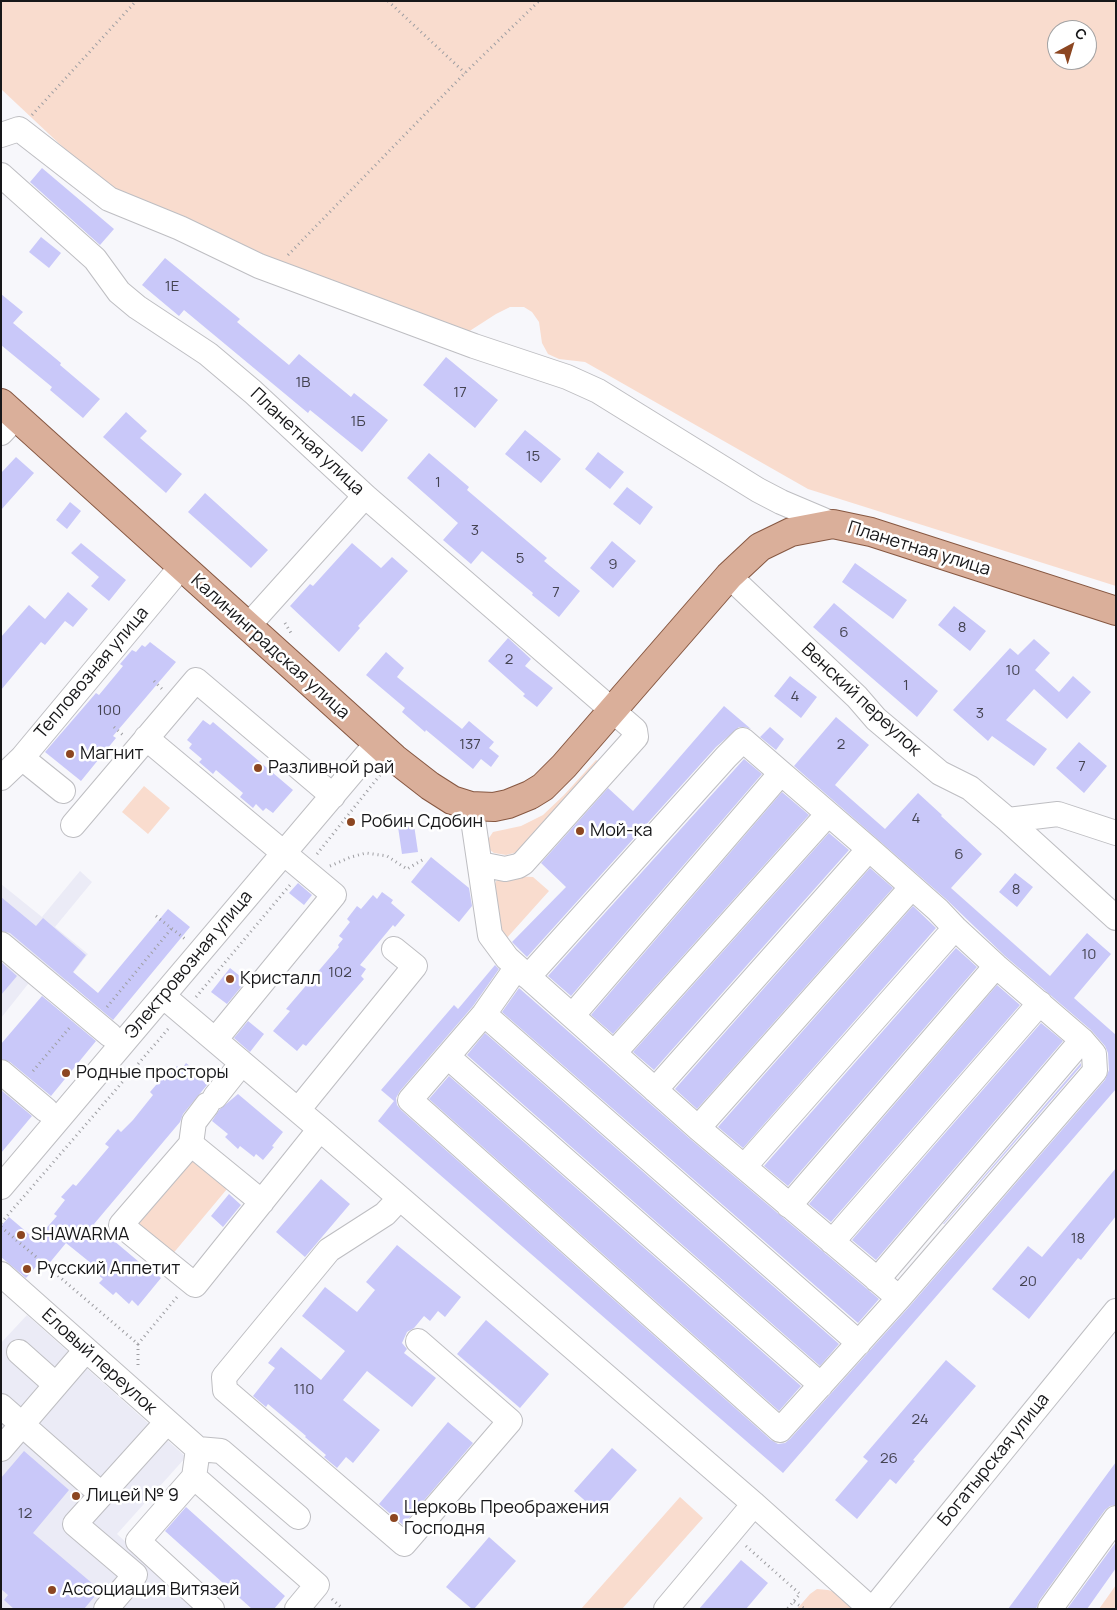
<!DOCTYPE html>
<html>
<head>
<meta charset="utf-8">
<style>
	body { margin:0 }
	#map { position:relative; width:1117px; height:1610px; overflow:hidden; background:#f7f7fb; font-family:Manrope,sans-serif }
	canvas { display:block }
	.frame { position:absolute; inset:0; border:2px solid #171719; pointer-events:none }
	.north { position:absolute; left:1047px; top:20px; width:50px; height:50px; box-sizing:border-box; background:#fff; border:1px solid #a2a2a3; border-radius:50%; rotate:39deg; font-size:14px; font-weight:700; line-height:20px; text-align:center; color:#171719 }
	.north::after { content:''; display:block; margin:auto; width:18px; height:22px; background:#8c4621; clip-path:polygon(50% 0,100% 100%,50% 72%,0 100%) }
</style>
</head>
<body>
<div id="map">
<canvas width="1117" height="1610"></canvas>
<div class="frame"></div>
<div class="north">С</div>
</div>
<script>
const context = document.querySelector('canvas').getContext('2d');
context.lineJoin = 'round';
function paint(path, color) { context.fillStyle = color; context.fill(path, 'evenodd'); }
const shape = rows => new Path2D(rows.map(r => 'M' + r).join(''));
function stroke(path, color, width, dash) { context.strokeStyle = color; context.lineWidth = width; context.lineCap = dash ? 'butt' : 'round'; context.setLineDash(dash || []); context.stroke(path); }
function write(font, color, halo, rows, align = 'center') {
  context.font = font + ' Manrope,sans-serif'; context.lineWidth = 5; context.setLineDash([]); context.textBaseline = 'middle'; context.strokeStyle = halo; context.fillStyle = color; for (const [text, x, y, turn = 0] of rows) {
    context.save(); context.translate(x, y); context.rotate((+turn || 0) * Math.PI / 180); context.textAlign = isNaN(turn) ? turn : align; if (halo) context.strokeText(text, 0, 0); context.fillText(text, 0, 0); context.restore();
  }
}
const built = shape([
	[80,871,92,882,55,927,88,954,62,987,40,969,1,1018,1,884,42,917],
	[27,1315,186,1457,117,1534,198,1609,1,1609,1,1343]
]);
const green = shape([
	[1,1,1116,1,1116,586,808,489,585,362,559,359,548,354,542,343,539,322,532,312,524,307,510,307,496,314,468,332,407,314,323,277,247,254,98,180,1,89],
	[1057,30,1087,30,1087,60,1057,60],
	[596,760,598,761,518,852,506,855,494,853,490,850,487,841,493,832,521,826,543,815,564,795],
	[144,786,170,808,148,834,122,812],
	[512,876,533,877,549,891,505,940,499,927,494,887,496,881,501,879],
	[190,1158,227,1189,171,1256,134,1226],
	[680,1497,703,1518,622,1609,581,1609],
	[1116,1585,1116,1609,1099,1609],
	[817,1589,828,1590,844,1595,852,1605,851,1609,797,1609,810,1594]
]);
const building = shape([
	[42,168,114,229,100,245,30,182],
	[41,237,61,253,49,268,29,252],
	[165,258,240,319,237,322,289,365,299,354,351,397,354,393,388,420,362,452,310,410,308,413,184,310,179,316,142,285],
	[1,294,23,312,13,323,61,363,60,365,100,399,83,418,50,390,52,387,1,345],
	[446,357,498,400,475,428,423,385],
	[126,412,147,431,140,438,182,474,166,493,103,437],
	[525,430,561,459,541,483,505,454],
	[598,452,624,472,610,489,585,469],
	[429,453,469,487,467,490,547,558,544,561,580,591,559,617,532,595,533,593,482,551,471,564,443,540,458,523,407,478],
	[16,457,34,473,1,510,1,473],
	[627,487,653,507,640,525,613,504],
	[205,493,268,550,251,568,188,512],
	[70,502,81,511,67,529,56,520],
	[612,541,636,561,613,588,590,568],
	[81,543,126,580,109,601,91,586,99,577,71,553],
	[352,543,381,568,392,557,408,571,358,626,360,628,339,652,290,606,310,584,313,586],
	[855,563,907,600,893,619,842,582],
	[68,592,88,609,73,627,65,621,45,645,41,642,1,690,1,637,29,605,45,619],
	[834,603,938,691,917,717,813,627],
	[954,606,986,631,970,651,938,625],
	[508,638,531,659,525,666,553,688,537,707,523,696,525,694,488,661],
	[1034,639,1050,653,1035,670,1059,692,1073,676,1091,692,1067,719,1034,689,1006,720,1047,749,1034,766,992,736,988,741,953,710,1010,648,1018,655],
	[150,642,176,662,113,736,116,738,81,781,45,752,96,693,99,695,123,666,120,664,132,650,136,652,142,645,145,647],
	[386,652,404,668,397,677,462,729,469,721,494,742,489,748,499,756,491,767,481,759,473,769,426,730,425,732,402,712,405,708,366,675],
	[790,676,817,697,801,718,774,696],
	[724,706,751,729,745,727,739,727,716,747,527,957,512,942,566,887,541,863,608,788,633,811],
	[836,717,869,745,835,785,885,829,918,793,942,815,941,816,982,854,951,888,1050,976,1087,933,1111,954,1074,998,1116,1035,1116,1089,783,1473,378,1121,394,1101,381,1090,454,1005,458,1009,495,965,499,969,473,1006,400,1091,396,1098,397,1105,401,1110,771,1440,778,1444,785,1443,790,1439,909,1307,1105,1080,1109,1070,1108,1053,1105,1046,1091,1030,1005,956,947,900,794,766],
	[203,720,210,725,213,722,293,790,273,813,266,808,263,811,256,804,253,808,240,797,243,793,216,770,213,774,199,762,202,759,189,748,192,744,187,740],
	[770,727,784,739,776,750,760,737],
	[1079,742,1107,766,1084,793,1056,768],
	[744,759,762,774,571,996,548,976],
	[782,792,809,815,613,1034,591,1015],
	[413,818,418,852,402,854,397,820],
	[829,833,849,850,654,1070,633,1052],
	[431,857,469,888,472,906,459,922,411,882],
	[870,868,893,888,697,1109,675,1089],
	[1015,873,1033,887,1017,907,999,892],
	[298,883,312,895,304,905,289,893],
	[382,892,393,900,391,903,405,915,395,927,393,925,360,965,366,969,361,976,364,979,306,1046,303,1044,297,1051,273,1031,290,1011,286,1009,339,947,338,945,343,939,339,936,350,922,347,919,357,906,361,909,373,895,377,899],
	[1,897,36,926,43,918,86,955,73,972,98,993,168,909,190,927,113,1020,10,933,1,931],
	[913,906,936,928,743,1148,718,1127],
	[956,948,977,967,788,1186,764,1166],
	[1,962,17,976,1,995],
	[230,968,246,981,227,1004,211,992],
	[997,985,1020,1005,831,1222,809,1204],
	[519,988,689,1138,879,1299,858,1323,502,1012],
	[42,996,96,1041,51,1096,10,1062,1,1059,1,1044],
	[248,1021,264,1034,250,1052,234,1038],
	[1041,1023,1063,1041,876,1260,852,1240],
	[485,1033,839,1344,820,1366,467,1055],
	[186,1063,202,1076,200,1078,207,1085,183,1114,180,1122,94,1224,145,1267,146,1265,161,1278,138,1306,132,1300,129,1304,116,1292,113,1295,99,1283,103,1279,89,1267,92,1264,66,1243,47,1266,41,1261,26,1278,1,1257,1,1226,9,1217,36,1240,57,1216,54,1214,65,1200,61,1197,73,1184,76,1186,109,1147,105,1144,118,1129,121,1132,133,1120,153,1095,150,1092,162,1078,165,1081,177,1066,181,1070],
	[1081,1063,1081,1066,944,1224,943,1224],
	[449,1076,801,1386,779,1411,429,1099],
	[1,1090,32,1116,1,1153],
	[238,1094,283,1132,272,1146,274,1147,263,1160,256,1154,254,1157,240,1146,238,1149,225,1137,228,1134,212,1121,219,1110],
	[1116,1168,1116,1216,1081,1260,1078,1258,1029,1319,992,1289,1028,1246,1042,1257],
	[321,1179,350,1204,305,1257,276,1232],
	[229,1194,241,1205,223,1227,211,1216],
	[397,1245,461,1297,445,1317,438,1311,430,1321,424,1316,414,1328,407,1332,402,1343,407,1349,404,1353,436,1378,412,1407,367,1371,343,1400,380,1430,353,1463,346,1457,337,1468,324,1457,326,1455,305,1437,306,1436,268,1404,266,1407,253,1396,275,1368,268,1363,281,1347,321,1380,345,1351,302,1316,325,1287,357,1312,375,1290,366,1282],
	[486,1320,549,1374,520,1408,457,1354],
	[946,1360,976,1386,913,1460,915,1461,896,1484,890,1479,857,1519,835,1500,868,1461,863,1457],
	[448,1422,473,1443,403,1525,379,1504],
	[612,1448,637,1470,599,1513,574,1491],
	[24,1451,69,1490,33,1533,100,1590,84,1609,14,1609,4,1600,8,1595,1,1589,1,1478],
	[1116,1462,1116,1505,1110,1506,1105,1510,1039,1601,1036,1609,1008,1609],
	[186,1507,285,1596,274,1609,252,1609,165,1531],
	[489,1537,516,1561,474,1609,472,1609,446,1587],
	[1116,1542,1116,1568,1087,1609,1067,1609],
	[741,1560,768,1583,746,1609,699,1609]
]);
const path = shape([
	[388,1,465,73],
	[32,115,136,1],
	[288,255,465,73,539,1],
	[285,623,291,633],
	[154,681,162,689],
	[114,727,123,735],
	[317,854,380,775],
	[330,866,351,857,366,853,387,856,407,869,424,859],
	[156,916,185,939],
	[196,997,290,885],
	[107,1007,172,928],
	[33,1071,71,1026],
	[1,1223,169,1028],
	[1,1227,138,1344,177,1297],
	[138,1344,138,1368],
	[746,1546,800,1594,787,1609],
	[332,1599,343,1609],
	[794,1602,805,1609]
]);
const minor = shape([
	[1,135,19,129,109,199,180,228,259,266,474,346,567,377,598,391,758,490,781,502,833,524],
	[1,175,95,259,119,292,137,307,208,354,253,392,365,496,635,730,636,737,523,863,518,866,505,869,480,864],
	[1,433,16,417],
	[729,576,857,697,876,719,940,773,970,788,1008,820,1058,814,1116,833],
	[248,626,365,496],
	[146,738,334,895,215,1040],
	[22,758,63,791],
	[1,778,22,758,181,567],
	[471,806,490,935,507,958,698,1128,899,1298],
	[1008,820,1116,918],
	[73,825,196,680,333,796],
	[1,944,110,1035],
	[517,967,484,1014,410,1100,780,1430,899,1298,1095,1071,1094,1054,1082,1040,996,966,955,928,938,910,869,849,743,740,726,757,528,977],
	[163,996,320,1129,754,1504,871,1609],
	[484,1014,859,1343],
	[572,1016,781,773],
	[614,1053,828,814],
	[448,1057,821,1385],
	[1,1072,46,1110],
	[655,1090,869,849],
	[215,1097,242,1063],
	[298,1110,415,966,394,949],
	[698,1128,912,887],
	[191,1144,194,1122,207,1105],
	[744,1167,955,928],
	[1,1187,377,743],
	[400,1198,385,1214,329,1250,224,1377,225,1390,404,1544,510,1421,418,1341],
	[262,1202,191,1144,121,1225,195,1285,320,1129],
	[789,1206,996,966],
	[832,1242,1040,1003],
	[1,1274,198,1449],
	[877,1280,1082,1040],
	[19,1352,56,1385],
	[1,1406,101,1494],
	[1,1449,86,1350],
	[198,1449,194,1477,138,1541,212,1609],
	[198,1449,221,1451,298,1517],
	[194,1477,317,1585,297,1609],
	[106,1609,135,1575,75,1524,167,1422],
	[666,1609,754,1504],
	[873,1609,1116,1311],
	[1050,1609,1116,1518]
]);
const major = shape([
	[1,403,394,758,430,786,452,800,471,806,494,807,508,804,530,795,543,787,564,766,729,576,760,547,791,532,833,524,871,532,1116,611]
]);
const markers = [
	[70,754,5,"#8c4621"],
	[258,768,5,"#8c4621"],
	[351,822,5,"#8c4621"],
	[580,831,5,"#8c4621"],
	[230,979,5,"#8c4621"],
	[66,1073,5,"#8c4621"],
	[21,1235,5,"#8c4621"],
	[27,1269,5,"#8c4621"],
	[76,1496,5,"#8c4621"],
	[394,1518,5,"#8c4621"],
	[52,1590,5,"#8c4621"]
];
const numberNames = [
	["1Е",172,287],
	["1В",303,383],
	["17",460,393],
	["1Б",358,422],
	["15",533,457],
	["1",438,483],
	["3",475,531],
	["5",520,559],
	["9",613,565],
	["7",556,593],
	["8",962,628],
	["6",844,633],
	["2",509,660],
	["10",1013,671],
	["1",906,686],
	["4",795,697],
	["100",109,711],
	["3",980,714],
	["137",470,745],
	["2",841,745],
	["7",1082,767],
	["4",916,819],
	["6",959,855],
	["8",1016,890],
	["10",1089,955],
	["102",340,973],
	["18",1078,1239],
	["20",1028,1282],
	["110",304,1390],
	["24",920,1420],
	["26",889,1459],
	["12",25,1514]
];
const streetNames = [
	["Планетная улица",307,442,43],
	["Планетная улица",919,549,17],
	["Калининградская улица",270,647,42],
	["Тепловозная улица",92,673,-50],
	["Венский переулок",861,700,43],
	["Электровозная улица",189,965,-50],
	["Еловый переулок",99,1362,42],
	["Богатырская улица",994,1460,-51]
];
const poiNames = [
	["Магнит",80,754],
	["Разливной рай",268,768],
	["Робин Сдобин",361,822],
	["Мой-ка",590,831],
	["Кристалл",240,979],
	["Родные просторы",76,1073],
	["SHAWARMA",31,1235],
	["Русский Аппетит",37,1269],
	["Лицей № 9",86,1496],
	["Церковь Преображения",404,1508],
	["Господня",404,1529],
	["Ассоциация Витязей",62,1590]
];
paint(built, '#ebebf6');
paint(green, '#f9dcce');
paint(building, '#c9c8f9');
stroke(minor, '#bebec2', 26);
stroke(major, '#865741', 30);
stroke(path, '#9e9ea2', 3, [1, 4]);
stroke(minor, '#fff', 24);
stroke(major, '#daaf9a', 28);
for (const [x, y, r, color] of markers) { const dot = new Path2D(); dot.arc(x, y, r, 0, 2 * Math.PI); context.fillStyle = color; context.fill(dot); stroke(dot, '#fff', 2); }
write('15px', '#444351', null, numberNames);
write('18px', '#171719', '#fff', streetNames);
write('18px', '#171719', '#fff', poiNames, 'left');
</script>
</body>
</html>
